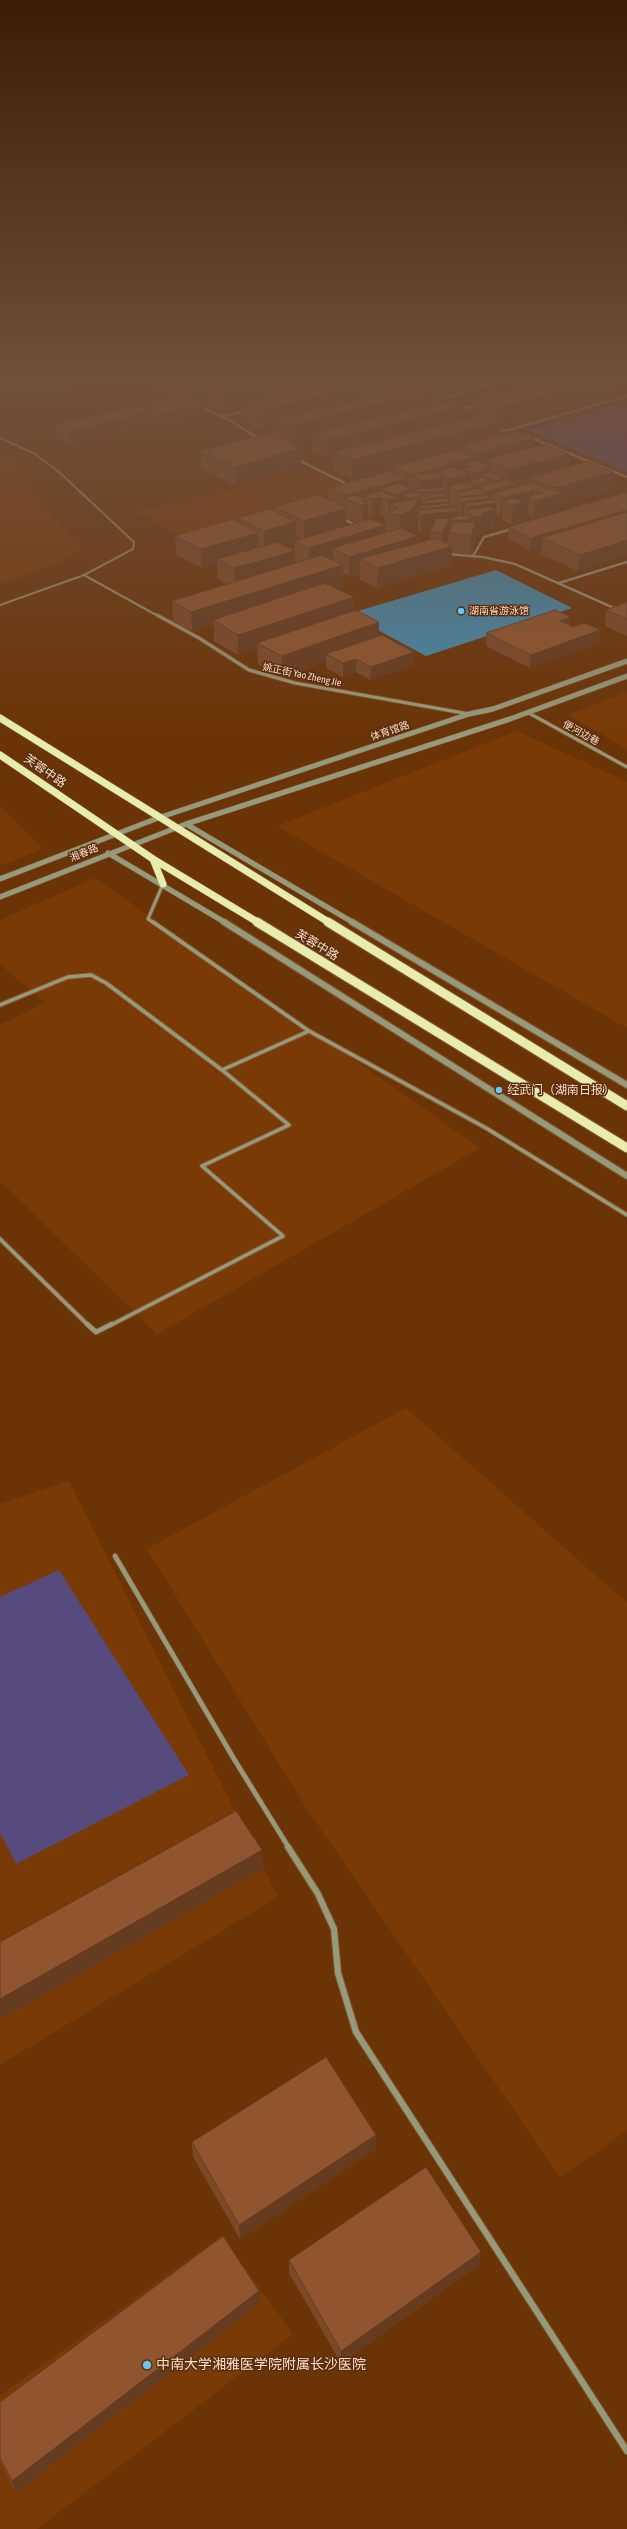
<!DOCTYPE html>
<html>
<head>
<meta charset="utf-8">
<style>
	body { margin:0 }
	canvas { display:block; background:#6b3407 }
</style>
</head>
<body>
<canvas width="627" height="2529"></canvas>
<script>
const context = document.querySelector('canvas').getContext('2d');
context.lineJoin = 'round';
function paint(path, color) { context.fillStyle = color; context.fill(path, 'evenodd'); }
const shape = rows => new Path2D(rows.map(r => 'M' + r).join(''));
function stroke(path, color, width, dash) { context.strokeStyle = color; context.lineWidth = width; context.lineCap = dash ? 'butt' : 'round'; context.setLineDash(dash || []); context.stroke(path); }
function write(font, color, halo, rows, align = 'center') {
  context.font = font + ' "Asap Condensed","Noto Sans SC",sans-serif'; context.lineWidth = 3; context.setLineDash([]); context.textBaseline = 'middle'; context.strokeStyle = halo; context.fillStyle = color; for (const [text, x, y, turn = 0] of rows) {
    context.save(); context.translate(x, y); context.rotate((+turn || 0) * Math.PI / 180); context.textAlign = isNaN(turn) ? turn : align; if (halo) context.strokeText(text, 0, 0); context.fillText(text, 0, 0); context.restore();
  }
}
const built = shape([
	[0,455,13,457,48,511,82,550,56,565,0,584],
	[315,469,359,490,179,535,136,511],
	[627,692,627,749,568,715],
	[517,731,627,782,627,1028,277,826],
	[0,806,43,849,0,866],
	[95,878,480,1148,157,1334,0,1181,0,1025,45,1003,0,964,0,920],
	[406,1408,627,1603,627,2131,560,2177,305,1806,147,1549],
	[69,1481,278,1897,0,2065,0,1504],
	[221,2236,293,2334,37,2529,0,2529,0,2396]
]);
const green = shape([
	[624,403,627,404,627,472,528,430],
	[59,1570,189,1775,16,1864,0,1833,0,1597]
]);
const water = shape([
	[496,570,572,608,426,656,348,614]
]);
const service = shape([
	[0,438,35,454,59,472,134,542,133,549,84,575,0,605]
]);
const minorFar4 = shape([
	[155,384,182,399],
	[425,392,431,386,433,379],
	[431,396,439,399,516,379],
	[199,406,229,420,260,439],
	[457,409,478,405],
	[221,417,246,411],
	[512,429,627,396],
	[497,432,512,429,519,433],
	[529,437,627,477],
	[298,460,349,485],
	[343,519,356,525],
	[447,554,483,557,515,564,623,612,627,610],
	[473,556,484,537,512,529],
	[84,575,158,616],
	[559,583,627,562]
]);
const minorFar3 = shape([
	[157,615,199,638,249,670,295,683,469,714],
	[527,712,627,767],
	[154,923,148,919,163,884]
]);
const minorFar2 = shape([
	[153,922,309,1031,486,1128,627,1215],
	[0,1005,68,977,91,975,106,983,222,1070,289,1125,202,1166,283,1236,111,1325],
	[222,1070,309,1031],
	[0,1239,88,1325]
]);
const minorFar1 = shape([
	[87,1324,96,1332,112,1324],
	[115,1556,234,1759,289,1848]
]);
const minor = shape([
	[288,1847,318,1894,334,1929,338,1973,356,2032,627,2451]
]);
const tertiaryFar1 = shape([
	[186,824,354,923],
	[108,853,226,923],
	[0,879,158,818,469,714,493,709,627,661],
	[0,897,186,824,510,719,627,676]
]);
const tertiary = shape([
	[224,922,627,1176],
	[352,922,627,1085]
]);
const primaryFar1 = shape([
	[0,718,330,923],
	[0,755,153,859,259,923],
	[153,859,163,884]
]);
const primary = shape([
	[257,922,627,1148],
	[328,922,627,1106]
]);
const wall = shape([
	[182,379,422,379,422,387,435,392,435,404,462,408,461,421,475,417,473,417,474,399,611,396,502,425,501,435,533,447,569,454,568,467,614,472,612,491,561,505,561,511,627,492,578,571,541,554,542,547,530,551,508,539,508,527,533,519,527,515,528,510,524,511,523,521,512,525,502,520,502,517,500,517,496,514,494,529,484,531,484,535,476,535,475,543,470,554,452,553,451,565,377,588,359,579,360,573,349,576,343,573,343,585,334,588,354,597,353,611,379,636,414,652,413,665,370,680,356,672,343,677,326,668,326,661,282,677,258,664,257,649,238,655,214,641,214,625,192,632,173,621,172,601,227,584,217,579,217,564,202,568,176,555,175,536,239,522,238,518,276,512,275,507,328,500,328,488,393,472,393,468,352,479,333,470,333,457,328,458,312,451,312,439,291,444,301,448,301,466,236,485,201,469,200,451,274,436,273,426,261,429,242,420,242,409,223,413,210,408,210,399,197,402,203,405,203,413,155,424,153,424,68,444,55,437,54,425,140,407,182,396,181,380],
	[530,482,530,483,515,487,515,486],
	[445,496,447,498,449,497,449,501,445,499],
	[368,516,372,518,380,516,385,518,385,525,368,519],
	[418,517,418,529,421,534,430,533,430,539,418,543,418,536,407,531,409,530],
	[346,518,357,522,346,526],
	[296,536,301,539,296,540],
	[294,542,294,550,284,545],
	[435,379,503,379,446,394,435,391],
	[627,602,627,636,605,626,606,610],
	[570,626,573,627,600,630,599,644,530,668,486,646,486,633],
	[192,2142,376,2149,240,2239,193,2157],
	[289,2260,479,2265,341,2363,289,2273],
	[259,2291,260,2304,16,2493,0,2461,0,2402]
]);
const shadedWall = shape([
	[36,379,113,379,0,405,0,387],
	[219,379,288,379,210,391,210,399,195,402,195,385],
	[297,379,313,379,313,393,242,403,242,409,223,413,222,396],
	[322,379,365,379,341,380,340,385,322,389],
	[384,379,422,379,422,387,355,403,355,386],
	[446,379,503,379,446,394],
	[611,379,613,379,611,396,502,425,501,439,462,446,462,450,395,467,393,467,393,468,352,479,352,460,496,423,497,409],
	[349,390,349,407,273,419,273,426,261,429,260,412],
	[435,392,434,409,312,433,312,439,290,444,290,426],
	[203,405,203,413,155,424,154,416],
	[462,408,461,425,333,452,333,457,328,458,328,440],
	[152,412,153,424,68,444,67,432],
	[534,438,532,456,485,460,485,469,478,471,479,453],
	[301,448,301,466,236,485,236,467],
	[569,454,567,472,530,478,530,482,515,486,515,495,534,490,533,499,529,496,528,510,524,511,523,521,512,525,513,506,503,501,502,517,500,517,502,498,493,493,492,504,496,503,494,529,484,531,484,535,476,535,475,543,470,554,471,535,453,533,454,521,451,517,451,531,448,533,448,540,443,549,452,546,451,565,377,588,378,568,441,549,442,533,430,532,430,533,421,534,421,509,422,509,422,504,430,503,430,498,445,496,445,502,450,502,449,506,450,506,450,512,459,511,458,520,461,520,462,502,459,499,459,497,456,493,455,510,456,492,450,486,449,497,447,498,448,479,440,470,439,479,443,478,443,491,420,492,420,481,414,475,413,493,412,493,413,475,475,457,474,473,491,466,490,478,482,474,482,484,492,482,491,490,494,490,495,481,504,478,503,487,507,486,508,470],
	[464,463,471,466,473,473,473,483,478,485,477,495,475,495,476,487,468,489,469,481,470,482,470,474,462,476,462,468,464,469],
	[480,486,487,492,487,499,486,499,486,494,480,495],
	[464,503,468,507,467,511,474,517,473,530,471,534,472,519,463,520],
	[614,472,612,491,561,505,561,512,534,520,535,501,555,495,555,488],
	[408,478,407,491,411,489,411,499,421,497,421,509,418,506,418,517,409,530,399,534,400,515,406,513,407,499,406,493,405,510,398,508,391,503,391,513,389,513,389,500,394,499,394,495,379,489,379,497,381,497,380,516,372,518,373,499,365,496,365,500,366,499,366,505,368,504,368,523,363,525,363,506,345,498,345,495],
	[347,508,346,527,304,540,304,521],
	[627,510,627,521,542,538,542,547,530,551,531,538],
	[296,522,296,542,294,541,294,542,264,550,264,531],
	[386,525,386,545,333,548,333,561,309,568,309,548],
	[258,533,258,552,217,559,217,564,202,568,201,549],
	[418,536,417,556,360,559,360,573,349,576,349,557],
	[627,540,627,555,578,571,580,555],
	[295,551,296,571,235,588,234,568],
	[343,565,343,585,219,624,213,620,214,625,192,632,191,612],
	[354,597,353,617,257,643,257,649,238,655,238,635],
	[571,617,570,630,560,621],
	[379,622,379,642,326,654,326,661,282,677,282,656],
	[600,630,599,644,530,668,531,655],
	[414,652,413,665,370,680,371,667],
	[356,659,356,672,343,677,343,663],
	[262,1850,263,1869,0,2020,0,1999],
	[376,2135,376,2149,240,2239,239,2225],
	[481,2252,479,2265,341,2363,341,2351],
	[259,2291,260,2304,16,2493,12,2481]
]);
const building = shape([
	[0,379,36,379,0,387,0,379],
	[182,379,219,379,195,385,181,380,182,379],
	[260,379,297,379,222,396,210,391,260,379],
	[344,379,384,379,355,386,341,380,344,379],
	[555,379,611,379,497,409,474,399,555,379],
	[331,382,349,390,260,412,242,403,331,382],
	[417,385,435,392,290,426,273,419,417,385],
	[184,396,203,405,154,416,152,415,152,412,140,407,184,396],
	[445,401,462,408,328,440,312,433,445,401],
	[138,406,152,412,67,432,54,425,138,406],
	[484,415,502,422,352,460,333,452,484,415],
	[516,431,534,438,479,453,462,446,516,431],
	[268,433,301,448,236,467,200,451,268,433],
	[545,444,569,454,508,470,485,460,545,444],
	[456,450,475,457,413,475,393,467,456,450],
	[475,460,491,466,486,468,485,471,473,473,462,468,471,466,464,463,475,460],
	[587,461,614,472,555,488,530,478,587,461],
	[452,467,470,474,448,479,440,470,452,467],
	[391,471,408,478,345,495,328,488,391,471],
	[437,472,443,478,420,481,414,475,437,472],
	[490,472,504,478,495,481,482,474,490,472],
	[481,477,492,482,478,485,469,481,481,477],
	[506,479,515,484,487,492,480,486,506,479],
	[465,482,476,487,456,492,450,486,465,482],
	[399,483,411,489,394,495,379,489,399,483],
	[530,483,562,493,535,501,529,496,542,493,534,490,502,498,493,493,530,483],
	[444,487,445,491,417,492,415,489,444,487],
	[478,488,486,494,459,497,456,493,478,488],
	[381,491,398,498,389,500,381,497,373,499,365,496,381,491],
	[419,492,421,497,407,499,406,493,419,492],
	[627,492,627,510,531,538,508,527,627,492],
	[443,493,445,496,430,498,427,494,443,493],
	[318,495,347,508,304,521,275,507,318,495],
	[356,495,366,499,363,501,368,504,363,506,344,498,356,495],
	[487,495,491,498,462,502,458,498,487,495],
	[447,498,450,502,422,504,422,501,447,498],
	[514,498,525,502,513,506,503,501,514,498],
	[418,499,410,511,400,515,385,513,398,508,391,503,418,499],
	[492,500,496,503,468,507,464,503,492,500],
	[448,503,450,506,421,509,418,506,448,503],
	[456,507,459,511,422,515,418,510,456,507],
	[491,507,495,510,481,513,485,516,474,517,467,510,491,507],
	[270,509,296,522,264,531,238,518,270,509],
	[627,512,627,540,580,555,542,538,627,512],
	[469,515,472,519,454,521,451,517,469,515],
	[436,518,450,519,442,533,430,532,436,518],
	[233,519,258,533,201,549,175,536,233,519],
	[370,519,386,525,309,548,294,541,370,519],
	[455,522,476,523,471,535,448,533,455,522],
	[401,528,418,536,349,557,333,548,401,528],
	[436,538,452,546,378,568,360,559,436,538],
	[278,542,295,551,234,568,217,559,278,542],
	[322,555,343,565,191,612,172,601,322,555],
	[325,583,354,597,238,635,213,620,325,583],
	[627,602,627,619,606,610,627,602],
	[356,610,379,622,282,656,257,643,356,610],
	[555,610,571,617,560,621,573,627,584,623,600,630,531,655,486,633,555,610],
	[382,635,414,652,371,667,356,659,343,663,326,654,382,635],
	[236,1811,262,1850,0,1999,0,1942,236,1811],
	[326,2057,376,2135,239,2225,192,2142,326,2057],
	[426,2167,481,2252,341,2351,289,2260,426,2167],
	[223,2236,259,2291,12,2481,0,2458,0,2402,223,2236]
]);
const markers = [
	[461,611,4,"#6ac3f1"],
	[499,1090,4,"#6ac3f1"],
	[147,2365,5,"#6ac3f1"]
];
const farPoinames = [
	["湖南省游泳馆",469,611]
];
const farStreetnames = [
	["姚正街 Yao Zheng Jie",302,675,12],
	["体育馆路",390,731,-19],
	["便河边巷",581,733,29],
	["湘春路",84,853,-22]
];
const streetNames = [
	["芙蓉中路",45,771,35],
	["芙蓉中路",317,945,31]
];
const poiNames = [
	["经武门（湖南日报）",507,1090]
];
const nearPoinames = [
	["中南大学湘雅医学院附属长沙医院",156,2365]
];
paint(built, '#793a06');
paint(green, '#564b7c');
paint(water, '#428cb1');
stroke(service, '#85522a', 2.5);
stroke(minorFar4, '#85522a', 3);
stroke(minorFar3, '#85522a', 4.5);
stroke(minorFar2, '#85522a', 5.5);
stroke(minorFar1, '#85522a', 6);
stroke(minor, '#85522a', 8);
stroke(tertiaryFar1, '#85522a', 6);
stroke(tertiary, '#85522a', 8);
stroke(primaryFar1, '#85522a', 8);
stroke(primary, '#85522a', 11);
stroke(service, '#969a7c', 1.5);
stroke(minorFar4, '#969a7c', 2);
stroke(minorFar3, '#969a7c', 3);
stroke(minorFar2, '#969a7c', 3.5);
stroke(minorFar1, '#969a7c', 4.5);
stroke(minor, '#969a7c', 6);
stroke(tertiaryFar1, '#969a7c', 5);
stroke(tertiary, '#969a7c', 6);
stroke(primaryFar1, '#e7edaf', 7);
stroke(primary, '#e7edaf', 9);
paint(wall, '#7c4928');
paint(shadedWall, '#653c20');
paint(building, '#90552e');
stroke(building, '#653c20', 1);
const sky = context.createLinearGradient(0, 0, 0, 733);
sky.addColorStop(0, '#3b1d04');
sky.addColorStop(0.52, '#71503c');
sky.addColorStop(1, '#71503c00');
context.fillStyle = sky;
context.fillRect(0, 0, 627, 733);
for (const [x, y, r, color] of markers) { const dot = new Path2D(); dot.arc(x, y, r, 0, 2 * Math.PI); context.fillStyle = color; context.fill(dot); stroke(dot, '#582e0f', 1.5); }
write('10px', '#fedcc7', '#582e0f', farPoinames, 'left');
write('10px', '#fedcc7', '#582e0f', farStreetnames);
write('12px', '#fedcc7', '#582e0f', streetNames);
write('12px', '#fedcc7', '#582e0f', poiNames, 'left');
write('14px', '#fedcc7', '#582e0f', nearPoinames, 'left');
</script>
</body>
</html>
